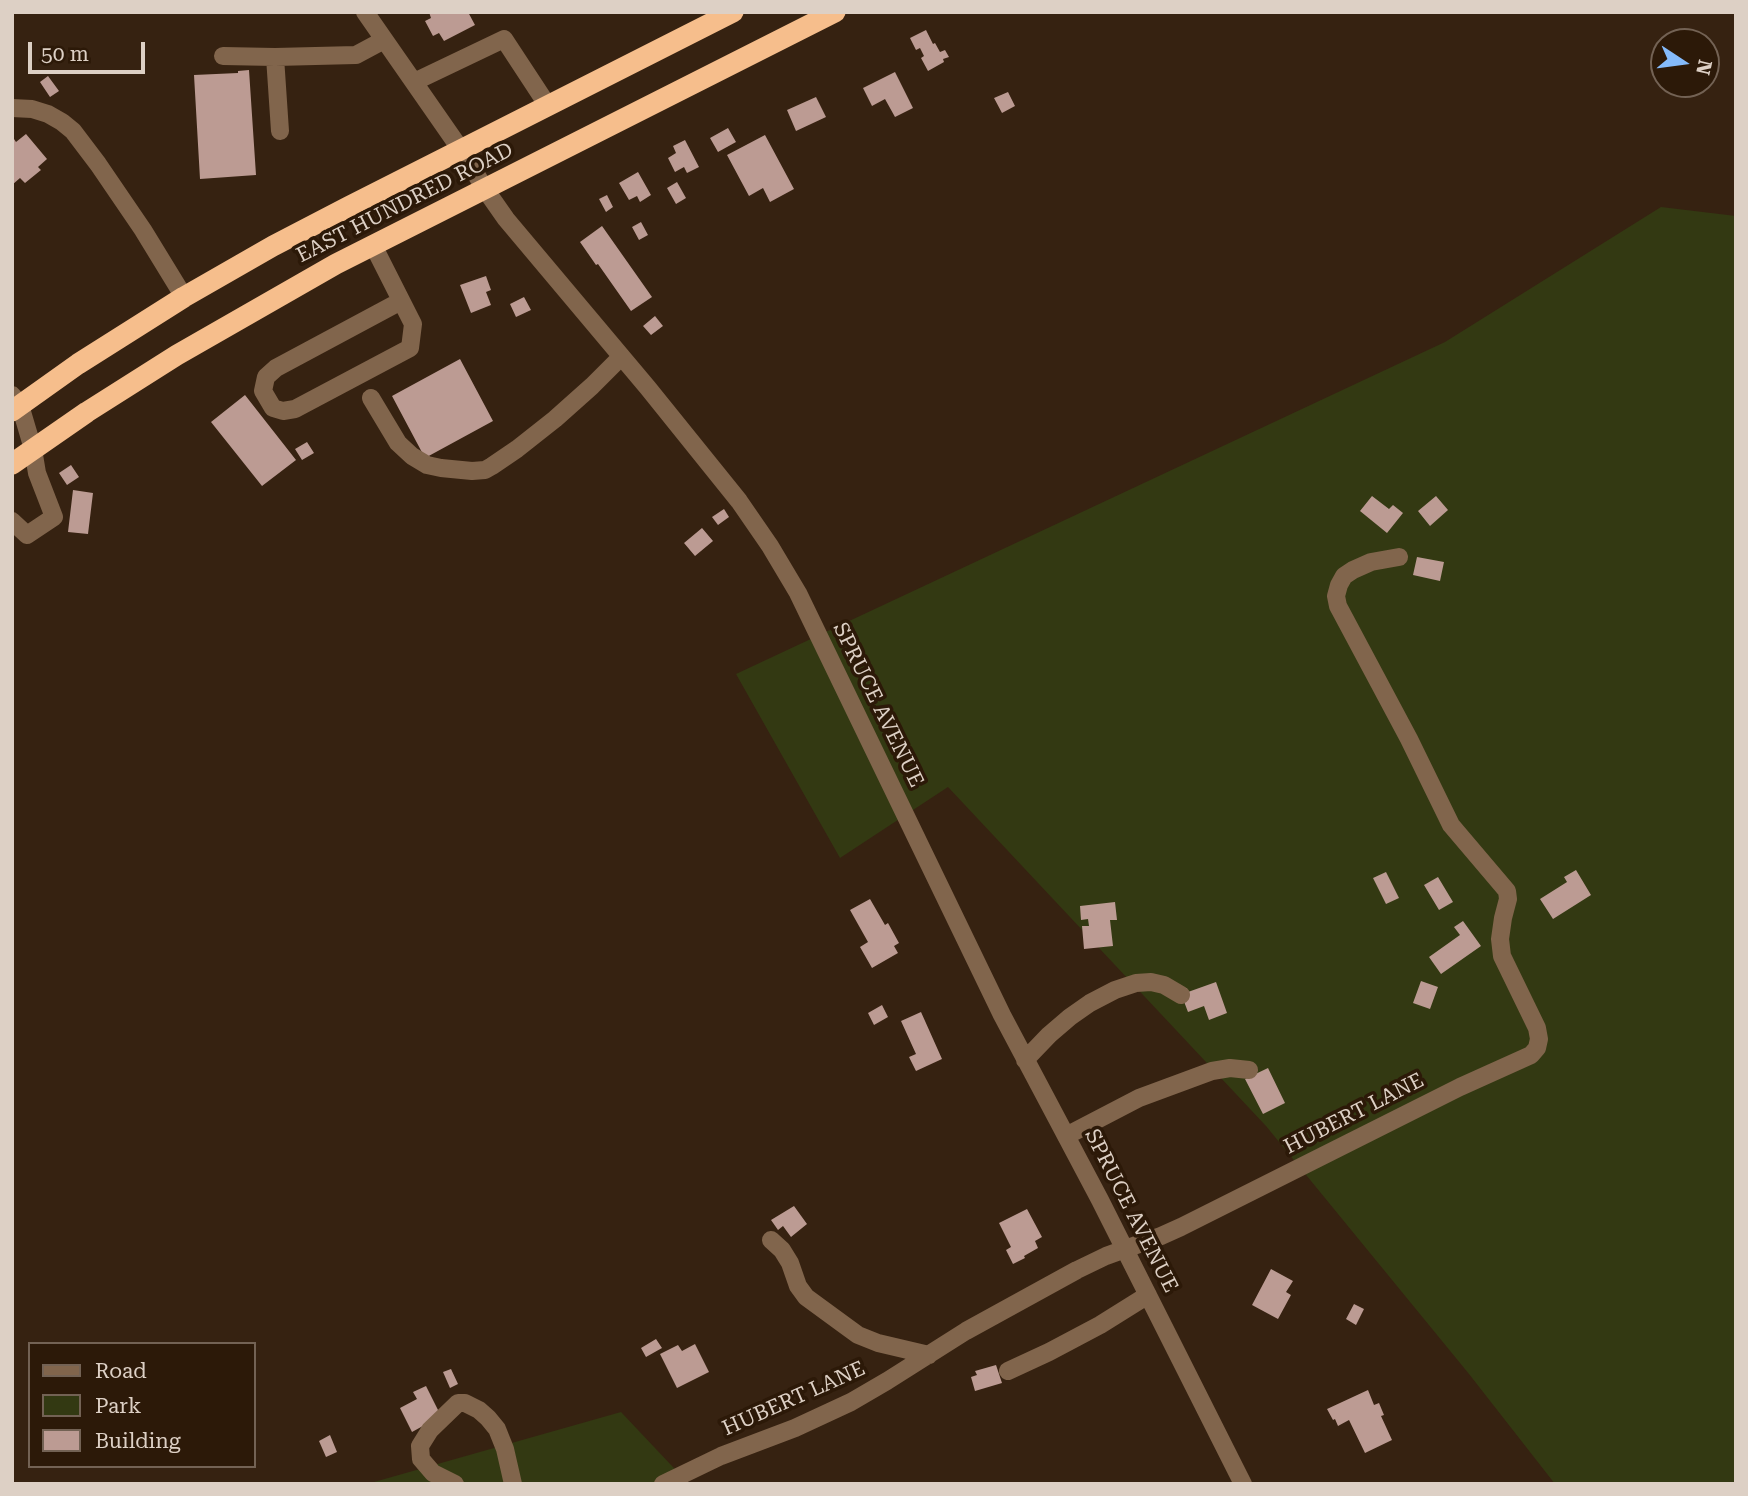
<!DOCTYPE html>
<html>
<head>
<meta charset="utf-8">
<style>
	body { margin:0 }
	#map { position:relative; width:1748px; height:1496px; overflow:hidden; background:#362211; font-family:"Roboto Serif",serif }
	canvas { display:block }
	.frame { position:absolute; inset:0; border:14px solid #ddd0c5; pointer-events:none }
	.legend { position:absolute; left:28px; top:1342px; width:228px; height:126px; box-sizing:border-box; background:#2c1908; border:2px solid #736254; margin:0; padding:9px 12px; list-style:none; font-size:21px; color:#ddd0c5 }
	.legend li { display:flex; align-items:center; gap:14px; height:35px }
	.legend b { width:35px; border:2px solid #736254 }
	.north { position:absolute; left:1650px; top:28px; width:70px; height:70px; box-sizing:border-box; background:#2c1908; border:2px solid #736254; border-radius:50%; rotate:103deg; font-size:19px; font-weight:700; line-height:28px; text-align:center; color:#ddd0c5 }
	.north::after { content:''; display:block; margin:auto; width:24px; height:32px; background:#85bbfb; clip-path:polygon(50% 0,100% 100%,50% 72%,0 100%) }
	.scale { position:absolute; left:28px; top:42px; width:117px; height:32px; box-sizing:border-box; border:4px solid #ddd0c5; border-top:0; padding-left:9px; font-size:21px; line-height:24px; white-space:nowrap; color:#ddd0c5; -webkit-text-stroke:5px #2c1908; paint-order:stroke }
</style>
</head>
<body>
<div id="map">
<canvas width="1748" height="1496"></canvas>
<div class="frame"></div>
<ul class="legend">
<li><b style="height:9px;background:#81654c"></b>Road</li>
<li><b style="height:19px;background:#333912"></b>Park</li>
<li><b style="height:19px;background:#bc9b93"></b>Building</li>
</ul>
<div class="north">N</div>
<div class="scale">50 m</div>
</div>
<script>
const context = document.querySelector('canvas').getContext('2d');
context.lineJoin = 'round';
function paint(path, color) { context.fillStyle = color; context.fill(path, 'evenodd'); }
const shape = rows => new Path2D(rows.map(r => 'M' + r).join(''));
function stroke(path, color, width, dash) { context.strokeStyle = color; context.lineWidth = width; context.lineCap = dash ? 'butt' : 'round'; context.setLineDash(dash || []); context.stroke(path); }
function write(font, color, halo, rows, align = 'center') {
  context.font = font + ' "Roboto Serif",serif'; context.lineWidth = 7; context.setLineDash([]); context.textBaseline = 'middle'; context.strokeStyle = halo; context.fillStyle = color; for (const [text, x, y, turn = 0] of rows) {
    context.save(); context.translate(x, y); context.rotate((+turn || 0) * Math.PI / 180); context.textAlign = isNaN(turn) ? turn : align; if (halo) context.strokeText(text, 0, 0); context.fillText(text, 0, 0); context.restore();
  }
}
const green = shape([
	[1661,207,1736,216,1736,1484,1555,1484,1469,1374,1266,1126,948,787,840,858,736,674,1445,342],
	[621,1412,689,1484,367,1484]
]);
const building = shape([
	[429,12,468,12,475,25,444,41,439,33,433,36,425,21,431,18],
	[926,30,933,44,935,43,940,52,945,50,949,57,943,59,944,62,928,71,921,58,924,56,920,48,916,50,910,38],
	[249,70,256,175,200,179,194,75,238,73,238,71],
	[895,72,913,108,895,117,885,99,872,106,863,88],
	[48,76,59,91,50,97,40,82],
	[1008,92,1015,106,1002,113,994,98],
	[816,97,826,117,796,131,787,110],
	[728,128,736,142,718,152,710,138],
	[26,134,47,159,38,167,41,170,25,183,20,178,12,185,12,141,14,139,16,142],
	[765,135,794,189,770,202,763,188,749,196,727,155],
	[685,140,699,167,687,173,684,167,675,172,668,158,676,153,673,146],
	[638,172,651,195,640,202,637,196,629,200,619,183],
	[677,182,686,198,676,204,667,188],
	[607,195,613,207,606,212,599,199],
	[641,222,648,235,639,240,632,227],
	[602,226,652,297,631,311,598,264,596,265,580,242],
	[486,276,491,290,486,292,491,305,471,313,460,285],
	[524,297,531,310,516,317,510,304],
	[655,316,663,326,651,335,643,326],
	[460,359,493,421,425,458,392,396],
	[245,395,296,460,262,486,211,422],
	[307,442,314,453,302,460,295,449],
	[71,465,79,477,67,485,59,473],
	[73,490,93,493,88,534,68,532],
	[1372,496,1389,509,1393,505,1403,513,1387,533,1360,511],
	[1436,496,1448,510,1430,526,1418,511],
	[724,509,729,517,718,525,712,517],
	[702,528,713,541,695,556,684,543],
	[1417,557,1444,562,1440,581,1413,575],
	[1576,870,1591,895,1553,919,1540,899,1567,882,1564,877],
	[1386,872,1399,898,1386,904,1373,878],
	[1438,877,1453,902,1439,910,1424,885],
	[870,899,885,925,888,923,899,943,894,946,898,953,872,968,860,947,868,942,850,910],
	[1115,902,1117,920,1110,920,1113,946,1084,949,1082,926,1089,926,1088,919,1081,920,1080,906],
	[1463,921,1481,946,1441,974,1429,957,1460,935,1454,927],
	[1421,981,1438,987,1430,1009,1413,1003],
	[1216,982,1227,1013,1209,1020,1204,1006,1188,1012,1180,991,1187,988,1188,992],
	[882,1005,888,1017,874,1025,868,1013],
	[921,1012,942,1059,916,1071,909,1057,916,1054,901,1021],
	[1268,1068,1285,1103,1263,1114,1245,1079],
	[794,1206,807,1224,791,1237,783,1226,778,1230,771,1220],
	[1027,1209,1042,1237,1035,1241,1038,1248,1024,1256,1025,1258,1013,1264,1006,1250,1011,1247,999,1223],
	[1271,1269,1293,1281,1286,1292,1291,1295,1278,1319,1252,1305],
	[1354,1304,1364,1309,1356,1325,1346,1319],
	[656,1339,662,1348,646,1357,641,1348],
	[695,1344,709,1372,677,1388,660,1354,678,1345,682,1351],
	[996,1365,1002,1383,975,1391,971,1377,977,1375,975,1371],
	[451,1369,458,1384,450,1388,443,1372],
	[426,1386,441,1416,412,1432,400,1408,417,1399,413,1392],
	[1368,1390,1374,1405,1379,1403,1384,1415,1381,1416,1392,1440,1365,1453,1349,1420,1338,1426,1335,1419,1333,1420,1327,1409],
	[330,1435,337,1452,326,1457,319,1441]
]);
const minor = shape([
	[365,12,461,150,485,189,506,219,648,388,739,501,770,546,798,593,1002,1015,1100,1200,1243,1484],
	[223,56,275,57,356,55,384,40],
	[275,57,280,131],
	[414,82,504,39,548,106],
	[12,108,32,109,48,114,62,122,73,131,98,164,143,230,184,297],
	[373,245,413,324,410,348,295,409,283,411,273,408,263,391,266,377,276,368,401,301],
	[12,395,20,405,33,449,37,473,54,517,27,535,12,521],
	[371,398,398,443,412,456,427,465,441,468,472,471,485,470,492,466,517,449,555,419,592,386,621,357],
	[1025,1060,1049,1035,1070,1017,1090,1003,1115,990,1136,983,1151,982,1164,985,1181,995],
	[1066,1136,1139,1098,1212,1071,1230,1068,1249,1070],
	[771,1240,782,1250,790,1263,798,1286,806,1297,847,1327,858,1335,878,1343,929,1355],
	[1008,1371,1049,1352,1100,1325,1148,1295],
	[455,1484,433,1473,421,1459,420,1446,430,1430,458,1403,465,1403,479,1410,488,1418,497,1429,505,1449,513,1484],
	[663,1484,721,1456,795,1428,851,1402,887,1381,966,1331,1077,1270,1106,1256,1161,1236,1181,1227,1460,1087,1531,1055,1537,1048,1539,1039,1537,1028,1502,956,1500,939,1503,918,1508,899,1507,891,1451,825,1409,739,1338,606,1336,596,1339,585,1344,576,1353,570,1371,562,1399,557]
]);
const highway = shape([
	[12,411,78,364,184,297,273,246,348,207,733,12],
	[12,464,87,412,177,355,336,264,835,12]
]);
const streetNames = [
	["EAST HUNDRED ROAD",405,203,-27],
	["SPRUCE AVENUE",878,705,64],
	["HUBERT LANE",1354,1114,-27],
	["SPRUCE AVENUE",1131,1211,63],
	["HUBERT LANE",794,1399,-24]
];
paint(green, '#333912');
paint(building, '#bc9b93');
stroke(minor, '#81654c', 18);
stroke(highway, '#f6be8c', 21);
write('21px', '#ddd0c5', '#2c1908', streetNames);
</script>
</body>
</html>
